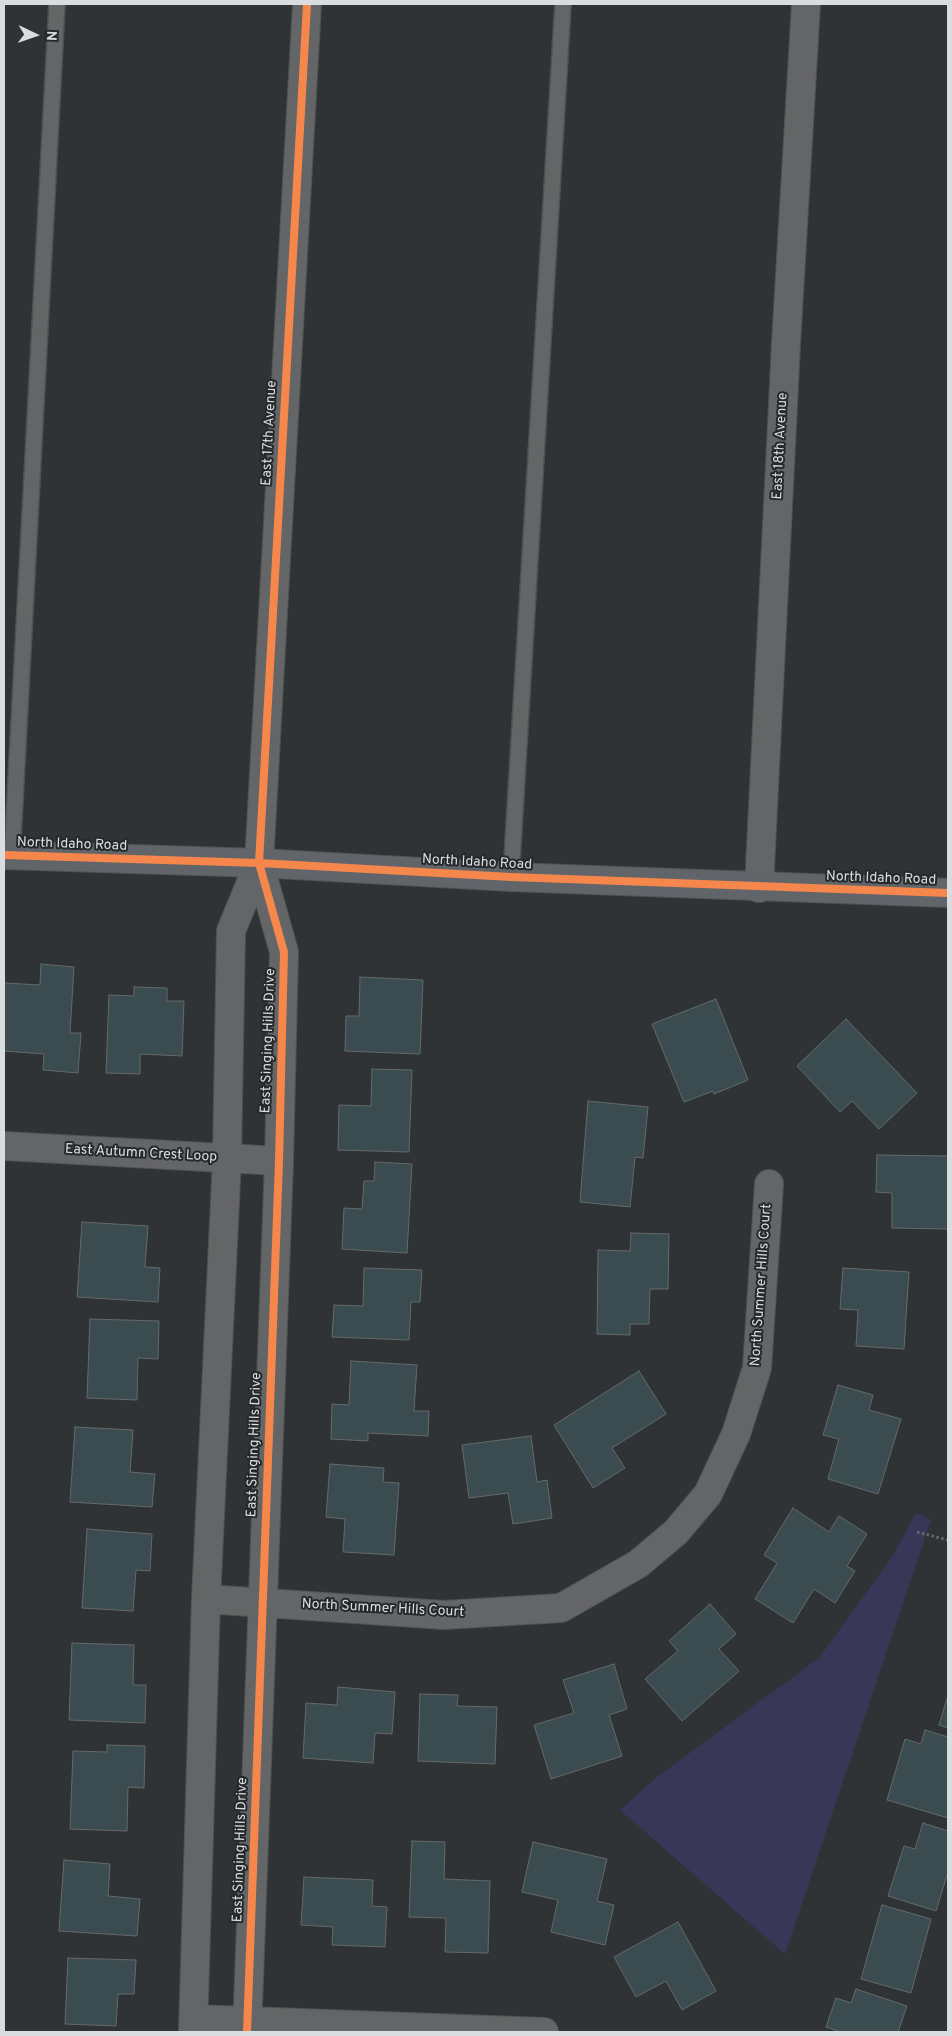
<!DOCTYPE html>
<html>
<head>
<meta charset="utf-8">
<style>
	body { margin:0 }
	#map { position:relative; width:952px; height:2036px; overflow:hidden; background:#303335; font-family:Overpass,sans-serif }
	canvas { display:block }
	.frame { position:absolute; inset:0; border:5px solid #dadddf; pointer-events:none }
	.north { position:absolute; left:10px; top:10px; width:50px; height:50px; -webkit-text-stroke:4px #25292c; paint-order:stroke; rotate:93deg; font-size:14px; font-weight:700; line-height:20px; text-align:center; color:#dadddf }
	.north::after { content:''; display:block; margin:auto; width:18px; height:22px; background:#dadddf; clip-path:polygon(50% 0,100% 100%,50% 72%,0 100%) }
</style>
</head>
<body>
<div id="map">
<canvas width="952" height="2036"></canvas>
<div class="frame"></div>
<div class="north">N</div>
</div>
<script>
const context = document.querySelector('canvas').getContext('2d');
context.lineJoin = 'round';
function paint(path, color) { context.fillStyle = color; context.fill(path, 'evenodd'); }
const shape = rows => new Path2D(rows.map(r => 'M' + r).join(''));
function stroke(path, color, width, dash) { context.strokeStyle = color; context.lineWidth = width; context.lineCap = dash ? 'butt' : 'round'; context.setLineDash(dash || []); context.stroke(path); }
function write(font, color, halo, rows, align = 'center') {
  context.font = font + ' Overpass,sans-serif'; context.lineWidth = 4; context.setLineDash([]); context.textBaseline = 'middle'; context.strokeStyle = halo; context.fillStyle = color; for (const [text, x, y, turn = 0] of rows) {
    context.save(); context.translate(x, y); context.rotate((+turn || 0) * Math.PI / 180); context.textAlign = isNaN(turn) ? turn : align; if (halo) context.strokeText(text, 0, 0); context.fillText(text, 0, 0); context.restore();
  }
}
const green = shape([
	[916,1513,931,1520,785,1954,620,1810,657,1777,819,1658,892,1557]
]);
const building = shape([
	[41,964,74,967,70,1033,81,1033,78,1073,43,1070,44,1054,4,1051,4,983,40,985,41,964],
	[360,977,423,980,420,1054,345,1051,346,1016,359,1016,360,977],
	[134,987,167,988,167,1001,184,1001,182,1056,140,1054,140,1074,106,1073,109,995,134,996,134,987],
	[716,999,748,1080,714,1094,713,1091,684,1102,652,1024,716,999],
	[846,1019,917,1093,879,1129,852,1101,840,1112,797,1066,846,1019],
	[372,1069,412,1070,409,1152,338,1150,339,1105,371,1106,372,1069],
	[588,1101,648,1107,643,1158,635,1157,630,1207,580,1202,588,1101],
	[877,1155,948,1156,948,1229,892,1228,892,1193,876,1192,877,1155],
	[375,1162,412,1164,407,1253,342,1249,344,1208,362,1209,364,1181,374,1181,375,1162],
	[82,1222,148,1226,145,1267,160,1268,158,1302,77,1297,82,1222],
	[631,1233,669,1234,668,1289,650,1289,649,1324,630,1324,630,1335,597,1334,598,1250,630,1251,631,1233],
	[364,1268,422,1270,420,1302,411,1302,409,1340,332,1337,334,1305,363,1306,364,1268],
	[843,1268,909,1272,904,1349,856,1346,858,1310,840,1309,843,1268],
	[90,1319,159,1321,158,1359,138,1358,137,1400,87,1398,90,1319],
	[351,1361,417,1365,414,1411,429,1411,428,1436,368,1433,368,1441,331,1439,332,1404,349,1405,351,1361],
	[639,1371,666,1414,612,1448,625,1468,593,1488,554,1425,639,1371],
	[838,1385,873,1395,869,1410,901,1419,878,1494,828,1479,839,1439,823,1435,838,1385],
	[75,1427,133,1430,130,1472,155,1474,152,1507,70,1502,75,1427],
	[531,1436,537,1482,547,1480,552,1518,513,1524,508,1493,469,1498,462,1445,531,1436],
	[330,1464,384,1468,383,1482,399,1483,394,1555,343,1552,345,1519,326,1517,330,1464],
	[793,1508,829,1532,839,1516,867,1534,847,1566,855,1571,835,1603,814,1589,793,1623,755,1599,777,1563,764,1555,793,1508],
	[87,1529,152,1534,150,1571,136,1570,133,1611,82,1608,87,1529],
	[710,1604,736,1634,719,1649,739,1671,682,1721,645,1679,678,1651,669,1641,710,1604],
	[72,1643,134,1645,133,1685,146,1685,145,1723,69,1720,72,1643],
	[614,1664,627,1709,609,1715,622,1756,551,1779,534,1725,574,1713,563,1680,614,1664],
	[338,1687,395,1692,392,1734,375,1733,373,1763,303,1758,306,1703,337,1705,338,1687],
	[420,1694,458,1695,457,1706,497,1707,495,1764,418,1761,420,1694],
	[948,1695,948,1728,939,1725,948,1695],
	[925,1730,948,1737,948,1818,887,1800,905,1739,921,1744,925,1730],
	[107,1745,145,1746,144,1788,128,1787,127,1831,70,1829,73,1751,107,1752,107,1745],
	[923,1823,948,1831,948,1872,936,1911,888,1896,904,1846,915,1849,923,1823],
	[412,1841,445,1842,444,1879,490,1881,488,1953,445,1952,446,1918,409,1917,412,1841],
	[533,1842,607,1859,597,1901,614,1905,605,1945,551,1932,558,1900,522,1892,533,1842],
	[64,1860,110,1864,108,1896,140,1899,137,1936,59,1931,64,1860],
	[304,1877,373,1880,372,1906,387,1907,385,1947,332,1945,333,1927,301,1925,304,1877],
	[882,1905,931,1919,911,1993,861,1979,882,1905],
	[678,1922,716,1991,682,2010,666,1981,636,1997,614,1957,678,1922],
	[68,1958,136,1960,134,1994,118,1994,116,2026,65,2024,68,1958],
	[856,1989,907,2006,898,2032,841,2032,826,2027,836,1998,851,2003,856,1989]
]);
const path = shape([
	[917,1532,948,1540]
]);
const lane = shape([
	[12,856,57,4],
	[511,877,563,4]
]);
const street = shape([
	[759,888,786,344,806,4],
	[4,1146,279,1161],
	[206,1599,444,1615,561,1608,638,1564,676,1532,708,1494,736,1434,757,1368,769,1184],
	[194,2019,544,2032],
	[193,2032,206,1599,227,1159,231,931,259,863],
	[247,2032,279,1161,284,952,259,863,307,4]
]);
const secondary = shape([
	[4,855,259,863,511,877,948,893]
]);
const cycleway = shape([
	[4,855,259,863,511,877,948,893],
	[247,2032,279,1161,284,952,259,863,307,4]
]);
const streetNames = [
	["East 17th Avenue",270,433,-87],
	["East 18th Avenue",781,446,-87],
	["North Idaho Road",72,845,2],
	["North Idaho Road",477,863,3],
	["North Idaho Road",881,879,2],
	["East Singing Hills Drive",269,1041,-88],
	["East Autumn Crest Loop",141,1154,3],
	["North Summer Hills Court",762,1285,-86],
	["East Singing Hills Drive",255,1445,-88],
	["North Summer Hills Court",383,1609,3],
	["East Singing Hills Drive",241,1850,-88]
];
paint(green, '#393758');
paint(building, '#3b4c50');
stroke(building, '#66696a', 1);
stroke(lane, '#4f5253', 18);
stroke(street, '#4f5253', 30);
stroke(secondary, '#4f5253', 30);
stroke(path, '#66696a', 3, [2.5, 2.5]);
stroke(lane, '#646566', 15);
stroke(street, '#646566', 28);
stroke(secondary, '#61656a', 28);
stroke(cycleway, '#f5874c', 8);
write('14px', '#dadddf', '#25292c', streetNames);
</script>
</body>
</html>
